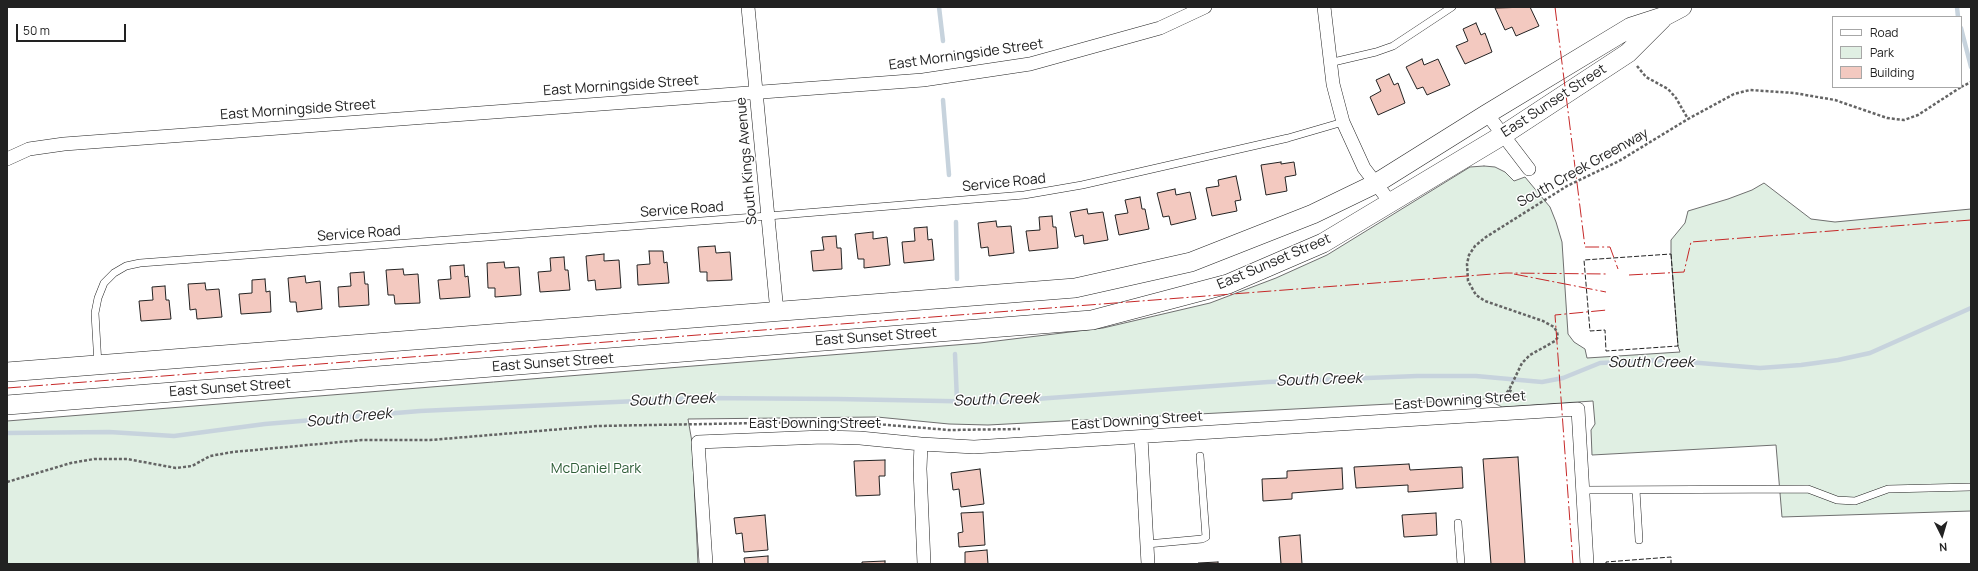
<!DOCTYPE html>
<html>
<head>
<meta charset="utf-8">
<style>
	body { margin:0 }
	#map { position:relative; width:1978px; height:571px; overflow:hidden; background:#fff; font-family:Manrope,sans-serif }
	canvas { display:block }
	.frame { position:absolute; inset:0; border:8px solid #222; pointer-events:none }
	.legend { position:absolute; left:1832px; top:16px; width:130px; height:72px; box-sizing:border-box; background:#fff; border:1px solid #a7a7a7; margin:0; padding:5px 7px; list-style:none; font-size:12px; color:#222 }
	.legend li { display:flex; align-items:center; gap:8px; height:20px }
	.legend b { width:20px; border:1px solid #a7a7a7 }
	.north { position:absolute; left:1922px; top:515px; width:40px; height:40px; -webkit-text-stroke:3px #fff; paint-order:stroke; rotate:175deg; font-size:11px; font-weight:700; line-height:16px; text-align:center; color:#222 }
	.north::after { content:''; display:block; margin:auto; width:14px; height:18px; background:#222; clip-path:polygon(50% 0,100% 100%,50% 72%,0 100%) }
	.scale { position:absolute; left:16px; top:24px; width:110px; height:18px; box-sizing:border-box; border:2px solid #222; border-top:0; padding-left:5px; font-size:12px; line-height:14px; white-space:nowrap; color:#222; -webkit-text-stroke:3px #fff; paint-order:stroke }
</style>
</head>
<body>
<div id="map">
<canvas width="1978" height="571"></canvas>
<div class="frame"></div>
<ul class="legend">
<li><b style="height:5px;background:#fff"></b>Road</li>
<li><b style="height:11px;background:#e0efe3"></b>Park</li>
<li><b style="height:11px;background:#f3c9c0"></b>Building</li>
</ul>
<div class="north">N</div>
<div class="scale">50 m</div>
</div>
<script>
const context = document.querySelector('canvas').getContext('2d');
context.lineJoin = 'round';
function paint(path, color) { context.fillStyle = color; context.fill(path, 'evenodd'); }
const shape = rows => new Path2D(rows.map(r => 'M' + r).join(''));
function stroke(path, color, width, dash) { context.strokeStyle = color; context.lineWidth = width; context.lineCap = dash ? 'butt' : 'round'; context.setLineDash(dash || []); context.stroke(path); }
function write(font, color, halo, rows, align = 'center') {
  context.font = font + ' Manrope,sans-serif'; context.lineWidth = 3; context.setLineDash([]); context.textBaseline = 'middle'; context.strokeStyle = halo; context.fillStyle = color; for (const [text, x, y, turn = 0] of rows) {
    context.save(); context.translate(x, y); context.rotate((+turn || 0) * Math.PI / 180); context.textAlign = isNaN(turn) ? turn : align; if (halo) context.strokeText(text, 0, 0); context.fillText(text, 0, 0); context.restore();
  }
}
const green = shape([
	[1484,166,1495,167,1505,172,1514,181,1525,177,1550,207,1556,222,1562,242,1568,334,1574,342,1585,349,1587,358,1680,352,1678,346,1671,254,1671,240,1685,223,1688,211,1728,199,1752,190,1764,183,1811,219,1835,222,1971,209,1971,511,1782,517,1776,445,1592,455,1591,430,1595,424,1593,401,1502,407,1486,399,988,425,949,424,877,417,688,419,692,442,698,564,7,564,7,421,980,343,1103,328,1210,303,1276,278,1327,255,1470,167,1484,166]
]);
const stream = shape([
	[939,7,943,41],
	[1957,7,1958,17],
	[1961,28,1971,67],
	[943,100,949,175],
	[956,222,957,279],
	[955,354,957,401],
	[7,433,109,432,174,436,265,424,420,411,702,398,837,399,995,402,1268,382,1417,376,1476,376,1542,382,1563,378,1600,363,1664,360,1760,368,1801,365,1838,360,1870,353,1971,308]
]);
const building = shape([
	[1530,7,1539,26,1516,36,1512,27,1505,30,1495,8,1530,7],
	[1476,23,1481,35,1485,33,1492,52,1465,64,1456,46,1468,41,1463,29,1476,23],
	[1422,59,1424,65,1438,59,1450,85,1427,95,1423,87,1417,89,1406,67,1422,59],
	[1389,74,1394,85,1398,83,1405,103,1378,115,1370,97,1381,91,1376,80,1389,74],
	[1281,162,1281,164,1294,162,1296,175,1285,177,1287,191,1266,195,1261,165,1281,162],
	[1236,176,1241,200,1235,201,1237,211,1212,216,1206,188,1219,186,1218,180,1236,176],
	[1175,189,1176,195,1190,192,1196,219,1171,225,1169,216,1163,217,1157,193,1175,189],
	[1140,197,1142,209,1145,209,1149,229,1119,235,1115,215,1128,213,1125,200,1140,197],
	[1087,209,1088,214,1103,212,1108,240,1084,244,1083,235,1075,237,1070,212,1087,209],
	[1052,216,1053,227,1056,227,1058,248,1029,251,1026,231,1040,230,1039,217,1052,216],
	[996,221,997,227,1011,226,1014,253,989,256,988,247,981,248,978,223,996,221],
	[927,227,928,240,932,239,934,260,904,263,902,242,915,241,914,228,927,227],
	[873,232,873,239,887,237,890,265,864,268,864,259,858,259,855,234,873,232],
	[836,236,837,248,841,248,842,269,813,271,811,251,824,250,822,237,836,236],
	[715,246,716,253,730,252,732,280,707,281,707,272,700,272,698,247,715,246],
	[649,251,663,251,664,263,667,262,669,283,638,285,637,265,650,264,649,251],
	[604,254,604,261,619,260,621,288,596,290,595,280,588,281,586,256,604,254],
	[564,257,565,270,568,270,570,290,540,292,538,272,551,271,550,258,564,257],
	[504,262,505,268,519,267,521,295,495,297,495,288,488,288,487,263,504,262],
	[464,265,465,277,468,276,470,297,440,299,438,280,451,279,450,266,464,265],
	[403,269,404,275,418,274,420,303,395,304,394,295,388,295,386,270,403,269],
	[364,272,365,284,368,284,369,305,339,307,338,287,351,286,350,273,364,272],
	[305,276,306,283,320,281,322,309,297,312,296,302,290,302,288,278,305,276],
	[265,279,266,292,270,291,271,312,241,314,239,294,252,293,252,280,265,279],
	[205,283,206,290,219,289,222,317,197,319,196,309,190,310,188,284,205,283],
	[165,286,166,300,169,300,171,319,141,321,139,301,153,300,152,287,165,286],
	[1518,457,1525,564,1491,564,1483,459,1518,457],
	[885,460,885,476,879,476,880,495,856,496,854,461,885,460],
	[1409,464,1410,470,1462,467,1463,488,1408,492,1408,485,1356,488,1354,467,1409,464],
	[1342,468,1343,489,1292,493,1292,499,1263,501,1262,479,1287,478,1287,471,1342,468],
	[980,469,984,504,961,507,959,489,953,490,951,473,980,469],
	[983,512,985,545,959,547,958,533,963,532,961,513,983,512],
	[1436,513,1437,535,1404,537,1402,515,1436,513],
	[765,515,768,550,744,552,742,533,736,534,734,518,765,515],
	[1300,535,1302,564,1281,564,1279,537,1300,535],
	[987,550,988,564,965,564,965,552,987,550],
	[768,556,768,564,745,564,744,558,768,556],
	[885,561,885,564,862,564,862,562,885,561],
	[1218,562,1218,564,1198,564,1198,563,1218,562]
]);
const path = shape([
	[1637,66,1646,77,1668,89,1676,98,1688,119],
	[1961,87,1971,82],
	[1509,390,1518,396,1527,398],
	[1500,400,1509,390,1522,363,1530,355,1555,341,1558,337,1557,332,1554,327,1543,321,1485,301,1476,295,1468,281,1467,264,1469,255,1475,246,1486,237,1567,186,1619,161,1688,119,1734,94,1750,90,1794,93,1835,100,1887,118,1904,120,1918,115,1961,87],
	[831,422,858,423],
	[863,423,949,430,1020,429],
	[7,482,71,463,94,459,127,459,176,468,192,466,210,456,233,452,362,440,430,440,598,426,814,422]
]);
const service = shape([
	[1329,63,1376,52,1393,46,1452,7],
	[98,365,95,313,98,298,104,283,114,273,126,266,140,263,768,216,1024,195,1082,185,1288,138,1343,122],
	[1583,490,1808,489,1837,500,1855,501,1888,489,1971,487],
	[1636,490,1639,540],
	[1458,523,1461,564],
	[1147,544,1202,539,1206,537,1200,456]
]);
const minor = shape([
	[748,7,777,312],
	[1324,7,1333,84,1343,122,1364,168,1390,202],
	[1487,114,1529,169],
	[7,159,29,149,64,144,923,80,1030,64,1160,28,1205,7],
	[1141,437,1148,564],
	[921,444,920,469,924,564],
	[706,564,698,442,823,437,860,438,921,444,974,447,1578,409,1587,564]
]);
const secondary = shape([
	[7,372,1075,288,1191,262,1313,214,1375,184,1487,114,1631,27,1665,16,1682,7],
	[7,405,1092,320,1228,284,1323,243,1503,135,1628,53,1662,19]
]);
const fence = shape([
	[1671,254,1678,346,1606,351,1605,330,1590,331,1584,260,1671,254],
	[1606,564,1606,562,1671,557,1671,564]
]);
const power = shape([
	[1555,7,1585,247,1610,247,1618,269],
	[1514,274,1606,292],
	[1629,275,1684,272,1691,242,1971,220],
	[7,388,1506,273,1607,274],
	[1573,564,1555,315,1607,310]
]);
const streetNames = [
	["East Morningside Street",966,55,-8],
	["East Morningside Street",621,86,-4],
	["East Sunset Street",1554,101,-33],
	["East Morningside Street",298,110,-4],
	["South Kings Avenue",747,161,-95],
	["South Creek Greenway",1583,168,-29],
	["Service Road",1004,183,-6],
	["Service Road",682,210,-4],
	["Service Road",359,234,-4],
	["East Sunset Street",1274,262,-23],
	["East Sunset Street",876,337,-4],
	["East Sunset Street",553,363,-4],
	["East Sunset Street",230,388,-4],
	["East Downing Street",1460,401,-4],
	["East Downing Street",1137,421,-4],
	["East Downing Street",815,424]
];
const parkNames = [
	["McDaniel Park",596,469]
];
const waterNames = [
	["South Creek",1651,363],
	["South Creek",1319,380,-2],
	["South Creek",672,400,-2],
	["South Creek",996,400,-2],
	["South Creek",349,418,-6]
];
paint(green, '#e0efe3');
stroke(green, '#6f6f6f', 1);
stroke(stream, '#c7d3dd', 4.5);
paint(building, '#f3c9c0');
stroke(building, '#222', 1);
stroke(service, '#222', 8);
stroke(minor, '#222', 14);
stroke(secondary, '#222', 20);
stroke(path, '#646464', 2.5, [3, 2]);
stroke(service, '#fff', 7);
stroke(minor, '#fff', 13);
stroke(secondary, '#fff', 19);
stroke(fence, '#222', 1, [5, 2]);
stroke(power, '#c62828', 1, [14, 3, 2, 3]);
write('14px', '#222', '#fff', streetNames);
write('14px', '#2f5e38', '#fff', parkNames);
write('italic 15px', '#222', '#fff', waterNames);
</script>
</body>
</html>
